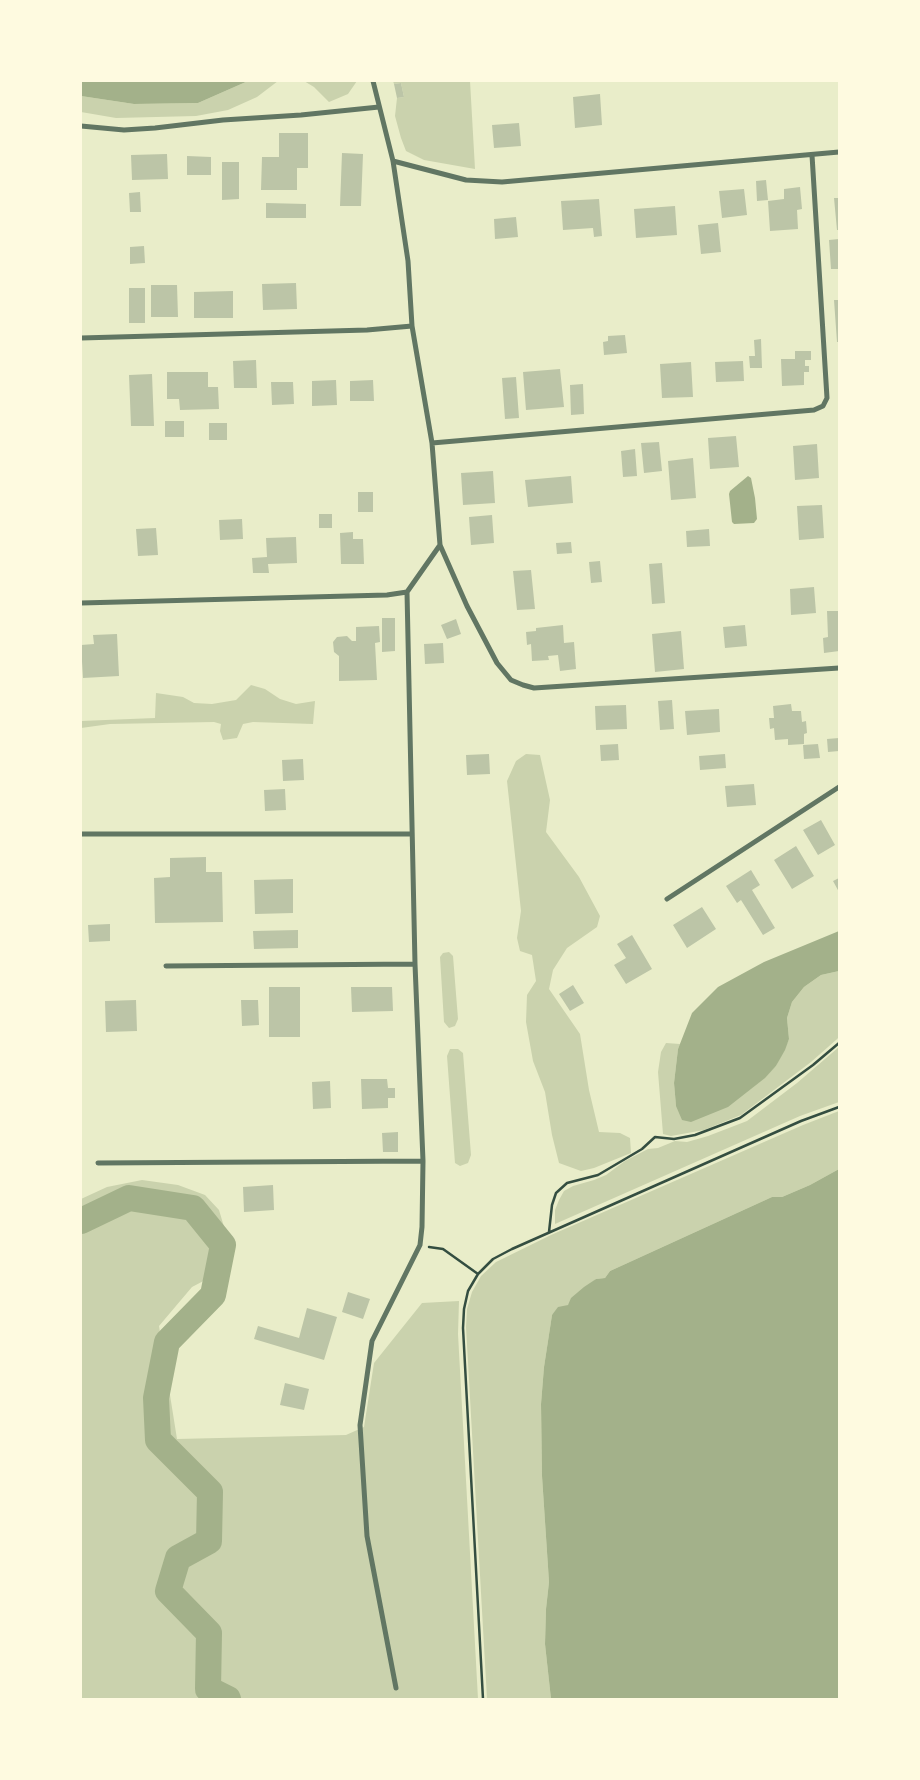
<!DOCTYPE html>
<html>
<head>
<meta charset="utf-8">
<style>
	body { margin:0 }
	#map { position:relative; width:920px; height:1780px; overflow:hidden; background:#e9edc9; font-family:Ubuntu,sans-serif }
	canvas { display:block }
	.frame { position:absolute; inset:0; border:82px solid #fefae0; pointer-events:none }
</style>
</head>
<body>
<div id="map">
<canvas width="920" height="1780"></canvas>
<div class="frame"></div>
</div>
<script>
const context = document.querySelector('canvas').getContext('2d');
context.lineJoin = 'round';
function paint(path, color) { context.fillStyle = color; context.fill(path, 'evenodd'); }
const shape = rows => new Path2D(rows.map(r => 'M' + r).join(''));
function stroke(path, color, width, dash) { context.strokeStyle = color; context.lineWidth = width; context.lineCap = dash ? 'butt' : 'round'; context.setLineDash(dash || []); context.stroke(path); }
const green = shape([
	[248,81,278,81,257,97,228,110,196,116,116,118,81,112,81,96,134,104,198,103],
	[304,81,357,81,348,94,329,102,314,87],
	[393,81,470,81,475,169,424,160,406,151,401,138,395,116,397,98,404,97,401,83,394,84],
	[251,685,265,689,280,699,296,704,315,701,313,724,253,722,243,724,237,738,223,740,220,731,221,724,214,722,110,724,81,728,81,721,155,718,156,693,183,697,194,703,212,704,236,700],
	[526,754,540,755,550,800,546,832,579,877,600,916,597,927,567,948,553,970,549,989,580,1034,589,1090,599,1132,620,1133,630,1138,631,1153,594,1168,581,1171,559,1163,552,1135,545,1092,533,1061,526,1022,527,995,536,981,532,955,520,951,517,938,521,911,507,781,516,761],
	[449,952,453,956,458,1019,455,1026,449,1028,444,1022,440,957,443,953],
	[839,971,839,1037,836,1040,811,1062,741,1115,704,1130,671,1136,663,1134,658,1072,661,1052,666,1043,680,1044,678,1049,674,1083,676,1106,750,1089,765,1077,776,1066,789,1039,787,1018,792,1002,804,987,821,975],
	[839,1047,839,1102,800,1116,555,1224,555,1210,559,1200,564,1191,573,1186,594,1180,606,1175,625,1161,648,1149,658,1148,675,1141,687,1142,708,1136,747,1121,797,1083],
	[450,1049,458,1049,463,1053,471,1155,468,1163,460,1166,455,1163,447,1056],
	[839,1111,839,1169,810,1185,782,1197,772,1197,610,1271,605,1278,596,1279,568,1305,552,1315,544,1367,541,1404,542,1476,549,1582,546,1609,545,1644,551,1699,487,1699,466,1327,467,1309,472,1292,481,1276,496,1262,551,1235,803,1125],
	[142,1180,178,1185,205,1195,219,1210,228,1240,213,1220,196,1205,174,1196,140,1192,112,1199,81,1214,81,1199,107,1187],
	[139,1205,171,1209,186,1218,198,1222,209,1232,217,1245,211,1277,192,1287,159,1326,177,1439,346,1435,364,1427,374,1363,422,1303,459,1301,458,1334,478,1699,81,1699,81,1224,125,1207]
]);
const water = shape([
	[81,81,248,81,198,103,134,104,81,96],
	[748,476,751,478,755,498,757,519,754,523,734,524,732,522,729,494,730,491],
	[839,931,839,971,821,975,804,987,792,1002,787,1018,789,1039,785,1050,776,1066,765,1078,728,1107,691,1122,682,1120,676,1106,674,1083,678,1049,692,1013,718,987,764,962],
	[839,1169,839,1699,551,1699,545,1644,546,1609,549,1582,542,1476,541,1404,544,1367,552,1315,558,1307,568,1305,571,1298,584,1287,596,1279,605,1278,610,1271,772,1197,782,1197,810,1185]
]);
const river = shape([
	[81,1221,129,1198,193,1208,223,1245,213,1295,167,1342,156,1398,158,1440,210,1492,209,1541,178,1558,168,1591,209,1633,208,1689,228,1699]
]);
const building = shape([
	[401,83,404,97,397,98,394,84],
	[600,94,602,125,575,128,573,97],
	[519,123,521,146,494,148,492,125],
	[279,133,308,133,308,168,297,168,297,190,261,190,262,157,279,157],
	[342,153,363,154,361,206,340,206],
	[167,154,168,179,132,180,131,155],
	[187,156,211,157,211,175,187,175],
	[222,162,239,162,239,199,222,200],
	[766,180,768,200,757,201,756,181],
	[800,187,802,209,797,210,798,229,770,231,768,201,784,199,784,189],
	[744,189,747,215,722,218,719,191],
	[140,192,141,212,130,212,129,193],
	[834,198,839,198,839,230,837,230],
	[599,199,602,236,594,237,593,228,563,230,561,201],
	[266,203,306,204,306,218,266,218],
	[675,206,677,235,636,238,634,209],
	[516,217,518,237,495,239,494,219],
	[718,223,721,252,701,254,698,225],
	[839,239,839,269,831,269,829,240],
	[144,246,145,263,130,264,130,247],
	[296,283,297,309,263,310,262,284],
	[151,285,177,285,178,317,151,317],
	[129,288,145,288,145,323,129,323],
	[233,291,233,318,194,318,194,292],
	[834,300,839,300,839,342,837,342],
	[625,335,627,353,604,355,603,342,608,341,608,336],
	[761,339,762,368,750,368,749,356,755,356,754,340],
	[795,351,811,351,811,360,805,360,805,366,809,366,809,372,804,372,804,385,782,386,781,359,795,359],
	[256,360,257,388,234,388,233,361],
	[743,361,744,381,716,382,715,362],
	[691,362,693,397,662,398,660,364],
	[560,369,564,407,526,410,523,372],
	[167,372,208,372,208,387,218,387,219,409,180,410,179,399,167,399],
	[152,374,154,426,131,426,129,375],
	[516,377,519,418,505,419,502,378],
	[336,380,337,405,312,406,312,381],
	[373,380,374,401,350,401,350,381],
	[271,382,293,382,294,404,272,405],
	[583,384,584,414,571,415,570,385],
	[165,421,184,421,184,437,165,437],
	[209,423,227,423,227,440,209,440],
	[736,436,739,467,710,469,708,438],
	[659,442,662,471,644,473,641,443],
	[817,444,819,478,795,480,793,446],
	[635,449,637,476,623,477,621,451],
	[693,458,696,498,671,500,668,461],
	[493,471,495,503,463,505,461,473],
	[571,476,573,503,528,507,525,480],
	[358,492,373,492,373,512,358,512],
	[822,505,824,538,799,540,797,506],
	[319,514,332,514,332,528,319,528],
	[492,515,494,543,471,545,469,517],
	[242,519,243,539,220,540,219,520],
	[156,528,158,555,138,556,136,529],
	[709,529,710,546,687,547,686,531],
	[353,532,353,539,363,539,364,564,341,564,340,533],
	[296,537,297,563,268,564,269,573,253,573,252,558,267,557,266,538],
	[571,542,572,553,557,554,556,543],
	[600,561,602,582,591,583,589,562],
	[662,563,665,603,652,604,649,564],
	[531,570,535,609,517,610,513,571],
	[814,587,816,613,791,615,790,589],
	[827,611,838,611,839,651,824,653,823,638,828,637],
	[382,618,395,618,395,651,382,652],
	[456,619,461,634,447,639,441,625],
	[563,625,564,643,574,642,576,669,560,671,558,655,548,656,549,660,532,661,531,644,527,645,526,632,536,631,536,628],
	[745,625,747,646,725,648,723,627],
	[379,626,380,642,375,643,377,680,339,681,339,656,334,652,333,642,337,637,347,636,352,641,356,641,356,627],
	[681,631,684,669,655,672,652,634],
	[117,634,119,676,83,678,81,645,94,644,93,635],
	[443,643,444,663,425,664,424,644],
	[672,700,674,729,660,730,658,701],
	[791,704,792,711,801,711,802,722,806,721,807,733,804,734,804,744,788,745,788,739,775,740,774,728,770,729,769,718,774,718,773,706],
	[626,705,627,729,596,730,595,706],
	[719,709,720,732,687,735,685,711],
	[839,738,839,751,828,752,827,739],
	[618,744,619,760,601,761,600,745],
	[818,744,820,758,804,759,803,745],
	[489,754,490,774,467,775,466,755],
	[725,754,726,768,700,770,699,756],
	[303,759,304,780,283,781,282,760],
	[754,784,756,805,727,807,725,786],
	[285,789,286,810,265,811,264,790],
	[821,820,835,845,818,855,803,830],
	[796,846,814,876,792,889,774,860],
	[206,857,206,872,222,872,223,922,155,923,154,878,170,877,170,858],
	[751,870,760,885,752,890,775,928,763,935,741,900,737,903,726,886],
	[839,878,839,892,833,881],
	[293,879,293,913,255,914,254,880],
	[702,907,716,929,687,948,673,925],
	[110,924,110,941,89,942,88,925],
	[298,930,298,948,254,949,253,931],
	[632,935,652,969,626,984,614,965,626,958,617,944],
	[573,985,584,1003,570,1011,559,994],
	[269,987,300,987,300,1037,269,1037],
	[351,987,392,987,393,1011,352,1012],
	[136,1000,137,1031,106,1032,105,1001],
	[241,1000,258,1000,259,1025,242,1026],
	[361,1079,387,1079,388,1088,395,1088,395,1098,388,1098,388,1108,362,1109],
	[330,1081,331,1108,313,1109,312,1082],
	[398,1132,398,1152,383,1152,382,1133],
	[273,1185,274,1210,244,1212,243,1187],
	[348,1292,370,1299,363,1319,342,1312],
	[307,1308,337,1317,324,1360,254,1339,258,1326,299,1338],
	[285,1383,309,1389,304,1410,280,1405]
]);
const path = shape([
	[549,1232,552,1205,556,1193,567,1183,598,1175,642,1149,655,1137,674,1139,695,1135,740,1118,813,1065,839,1043],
	[429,1247,443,1249,478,1274],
	[483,1699,463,1328,464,1309,468,1291,478,1274,493,1259,512,1249,801,1121,839,1107]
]);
const minor = shape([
	[373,81,393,161,408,261,412,326,432,443,440,545,467,606,497,663,511,680,523,685,534,688,839,668],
	[81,126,124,130,155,128,223,120,301,115,379,107],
	[393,161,466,180,502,182,839,152],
	[81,338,367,330,412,326],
	[432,443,814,410,823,406,827,398,812,155],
	[81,603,387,595,407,592,440,545],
	[81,834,412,834],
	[667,899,839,787],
	[166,966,415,964],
	[98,1163,423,1161],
	[396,1688,367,1536,360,1425,372,1341,420,1245,422,1227,423,1161,415,964,407,592]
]);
paint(green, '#cad2ad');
paint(water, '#a3b18a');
stroke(river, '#a3b18a', 26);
paint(building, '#bcc5a7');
stroke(path, '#344e41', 2.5);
stroke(minor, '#617663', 5);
</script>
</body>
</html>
